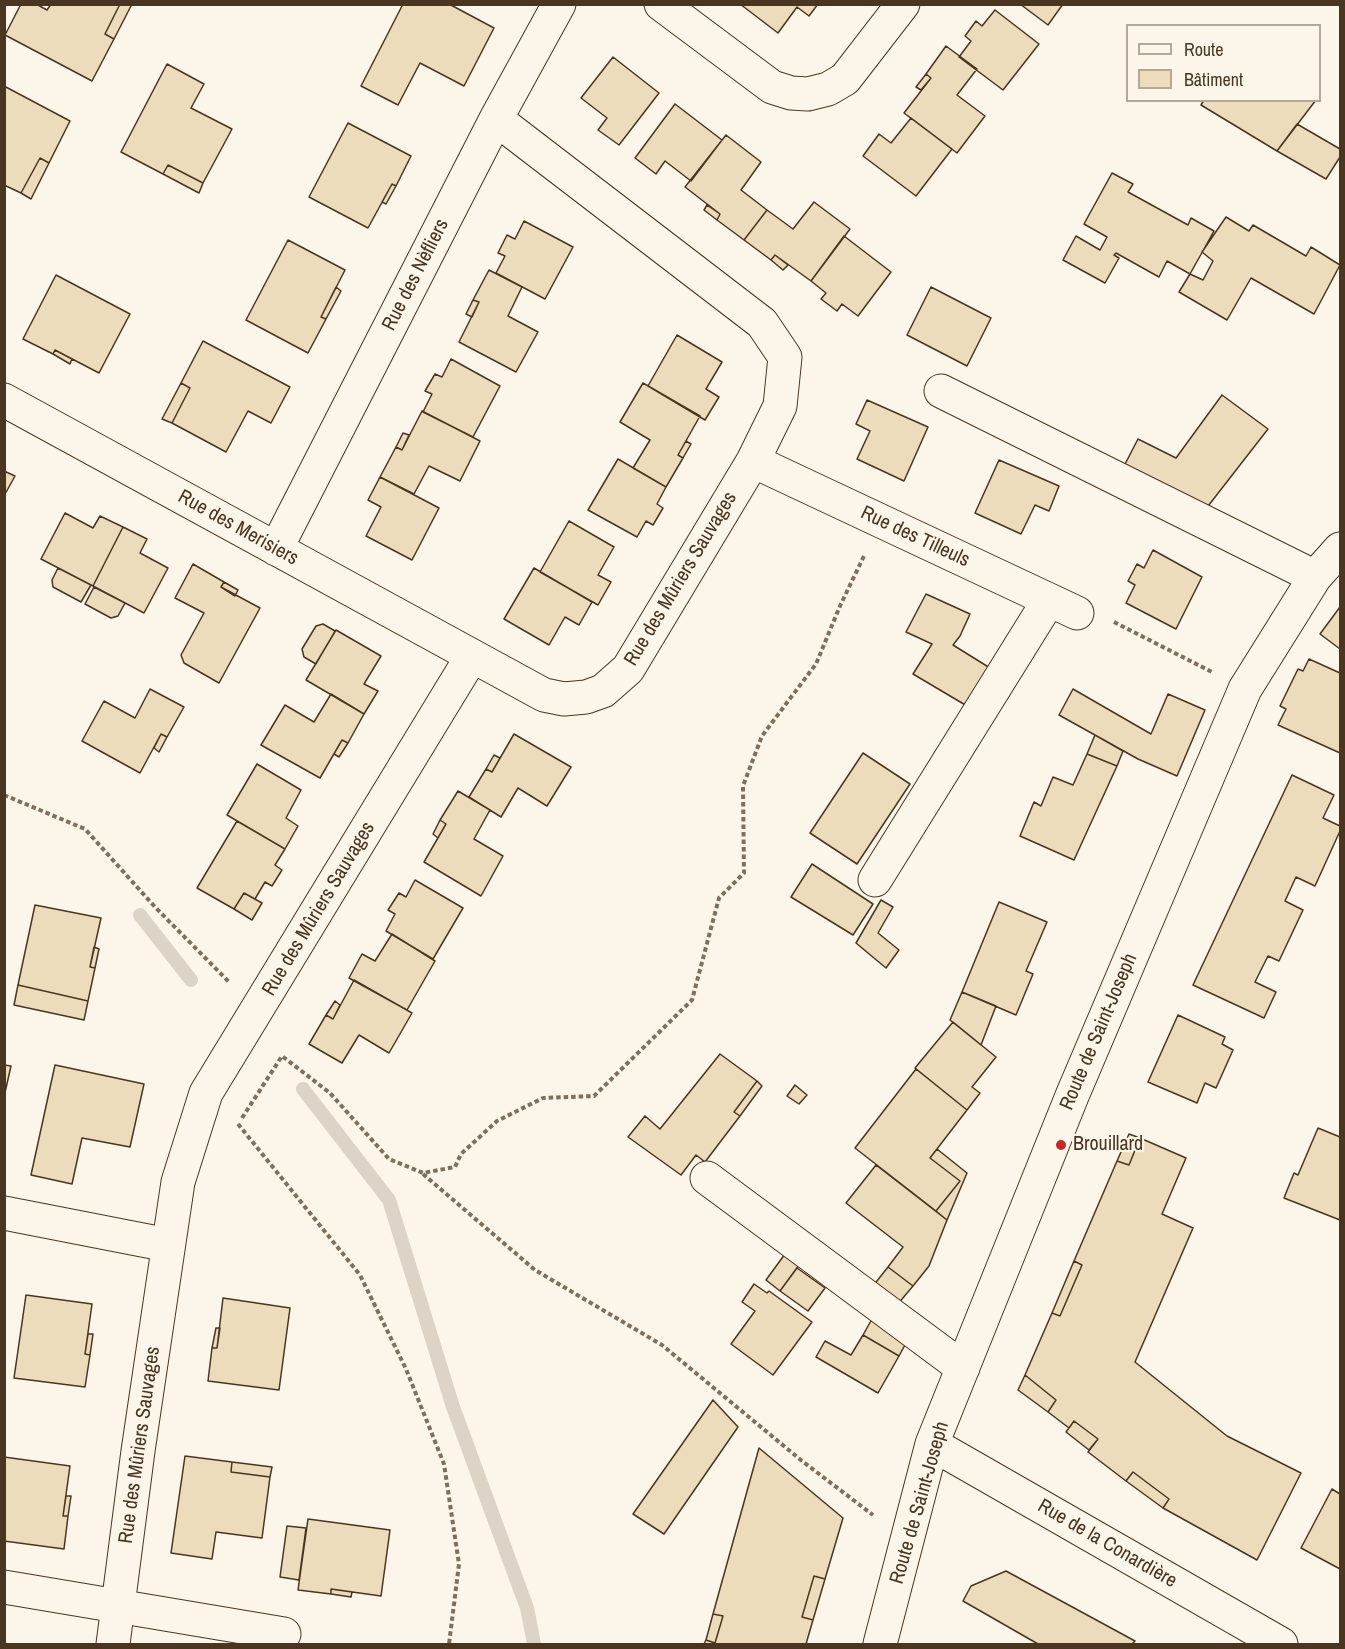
<!DOCTYPE html>
<html>
<head>
<meta charset="utf-8">
<style>
	body { margin:0 }
	#map { position:relative; width:1345px; height:1649px; overflow:hidden; background:#fbf6e9; font-family:"Archivo Narrow",sans-serif }
	canvas { display:block }
	.frame { position:absolute; inset:0; border:6px solid #4a3520; pointer-events:none }
	.legend { position:absolute; left:1126px; top:24px; width:195px; height:78px; box-sizing:border-box; background:#fbf6e9; border:2px solid #b4a999; margin:0; padding:8px 10px; list-style:none; font-size:18px; color:#4a3520 }
	.legend li { display:flex; align-items:center; gap:12px; height:30px }
	.legend b { width:30px; border:2px solid #b4a999 }
</style>
</head>
<body>
<div id="map">
<canvas width="1345" height="1649"></canvas>
<div class="frame"></div>
<ul class="legend">
<li><b style="height:8px;background:#fbf6e9"></b>Route</li>
<li><b style="height:16px;background:#ecdcbc"></b>Bâtiment</li>
</ul>
</div>
<script>
const context = document.querySelector('canvas').getContext('2d');
context.lineJoin = 'round';
const shape = rows => new Path2D(rows.map(r => 'M' + r).join(''));
function stroke(path, color, width, dash) { context.strokeStyle = color; context.lineWidth = width; context.lineCap = dash ? 'butt' : 'round'; context.setLineDash(dash || []); context.stroke(path); }
function paint(path, color) { context.fillStyle = color; context.fill(path, 'evenodd'); }
function write(font, color, halo, rows, align = 'center') {
  context.font = font + ' "Archivo Narrow",sans-serif'; context.lineWidth = 4.5; context.setLineDash([]); context.textBaseline = 'middle'; context.strokeStyle = halo; context.fillStyle = color; for (const [text, x, y, turn = 0] of rows) {
    context.save(); context.translate(x, y); context.rotate((+turn || 0) * Math.PI / 180); context.textAlign = isNaN(turn) ? turn : align; if (halo) context.strokeText(text, 0, 0); context.fillText(text, 0, 0); context.restore();
  }
}
const stream = shape([
	[140,915,191,980],
	[303,1089,389,1200,453,1407,527,1608,534,1644]
]);
const building = shape([
	[21,4,36,4,47,10,51,4,120,4,105,34,114,39,92,81,5,35,21,4],
	[120,4,132,4,114,39,105,34,120,4],
	[403,4,449,4,494,28,464,86,420,63,398,105,361,86,403,4],
	[740,4,818,4,809,16,797,7,778,33,740,4],
	[1020,4,1063,4,1048,25,1020,4],
	[995,10,1039,44,1003,90,959,57,971,41,965,36,976,21,982,26,995,10],
	[946,46,977,69,957,95,985,116,957,153,904,113,931,78,926,74,946,46],
	[613,57,659,93,619,145,598,130,607,118,581,98,613,57],
	[167,64,204,84,191,108,232,129,203,183,168,165,163,174,121,152,167,64],
	[926,74,931,78,921,90,916,87,926,74],
	[4,86,70,121,49,163,40,158,21,193,4,185,4,86],
	[1204,100,1316,100,1277,151,1201,105,1204,100],
	[675,104,722,140,691,181,665,161,656,174,635,158,675,104],
	[911,118,952,149,916,196,863,156,879,134,891,143,911,118],
	[348,123,411,156,396,186,392,184,368,228,309,197,348,123],
	[1297,124,1340,149,1340,157,1326,179,1277,151,1297,124],
	[726,135,761,162,741,190,767,210,744,240,717,220,720,214,685,187,726,135],
	[40,158,49,163,31,199,21,193,40,158],
	[168,165,203,183,199,193,163,174,168,165],
	[1112,173,1133,184,1128,192,1188,225,1191,218,1214,231,1190,274,1167,261,1159,277,1116,253,1114,255,1119,258,1105,283,1063,260,1076,236,1100,250,1107,237,1084,224,1112,173],
	[392,184,396,186,386,204,382,202,392,184],
	[814,202,850,229,811,281,775,255,771,260,744,240,767,210,793,229,814,202],
	[707,205,720,214,717,220,704,210,707,205],
	[1226,217,1249,231,1253,225,1306,256,1311,247,1340,265,1314,314,1251,278,1227,320,1179,292,1190,274,1203,280,1213,261,1202,252,1226,217],
	[524,221,573,247,545,299,496,273,505,256,498,253,507,235,515,239,524,221],
	[844,236,891,272,858,316,842,304,837,311,821,299,826,293,811,281,844,236],
	[288,240,345,270,321,317,326,319,308,353,246,320,288,240],
	[775,255,788,265,783,270,771,260,775,255],
	[489,270,522,287,508,316,538,332,516,372,459,342,479,302,473,300,489,270],
	[56,275,130,314,99,373,55,350,53,354,23,339,56,275],
	[336,287,341,291,326,319,321,317,336,287],
	[931,287,991,318,967,366,907,335,931,287],
	[473,300,479,302,472,317,466,314,473,300],
	[677,335,722,362,706,389,719,397,705,420,648,386,677,335],
	[203,341,290,387,271,423,248,411,226,452,172,423,190,388,181,383,203,341],
	[55,350,72,359,70,364,53,354,55,350],
	[451,359,500,386,473,437,423,412,432,394,425,391,435,374,442,377,451,359],
	[181,383,190,388,172,423,162,419,181,383],
	[643,383,700,416,678,455,683,458,666,487,633,468,650,440,620,422,643,383],
	[1222,395,1268,429,1205,510,1123,468,1138,439,1176,458,1222,395],
	[867,400,928,427,904,481,857,459,870,431,856,424,867,400],
	[422,411,480,441,460,481,429,466,414,494,380,477,396,447,402,450,422,411],
	[403,433,409,435,402,450,396,447,403,433],
	[686,441,691,444,683,458,678,455,686,441],
	[618,459,666,487,657,504,663,508,653,525,646,521,637,537,588,510,618,459],
	[999,460,1059,486,1049,511,1035,505,1021,534,975,513,999,460],
	[4,471,15,476,4,496,4,471],
	[380,477,439,508,412,560,366,536,381,507,368,500,380,477],
	[65,513,93,528,100,516,123,527,93,586,41,559,65,513],
	[569,521,614,547,598,575,611,582,598,605,540,572,569,521],
	[123,527,147,539,140,553,168,568,144,613,93,586,123,527],
	[1153,550,1202,577,1176,629,1126,603,1135,585,1128,581,1137,564,1144,568,1153,550],
	[193,564,224,582,221,587,260,608,219,683,184,663,181,655,204,613,175,598,193,564],
	[58,568,91,585,81,602,53,587,52,580,58,568],
	[534,568,592,602,579,625,565,617,549,645,504,619,534,568],
	[224,582,238,590,235,596,221,587,224,582],
	[94,587,125,603,118,616,111,618,85,604,94,587],
	[926,594,970,614,960,636,953,645,990,668,967,706,913,674,932,644,906,632,926,594],
	[1340,607,1340,649,1320,634,1340,607],
	[323,624,335,631,316,664,304,657,302,649,316,626,323,624],
	[336,630,381,656,364,684,378,691,364,714,306,680,336,630],
	[1309,659,1340,673,1340,753,1278,725,1286,709,1280,706,1298,669,1303,671,1309,659],
	[150,689,184,707,167,737,161,734,140,773,82,741,104,701,135,718,150,689],
	[1073,689,1151,734,1168,694,1205,710,1177,776,1138,759,1059,715,1073,689],
	[331,694,364,714,348,743,342,740,320,778,261,745,285,705,314,722,331,694],
	[161,734,167,737,159,752,154,748,161,734],
	[514,734,571,767,547,806,518,788,501,817,469,797,486,769,492,772,514,734],
	[1095,735,1123,751,1117,766,1087,754,1095,735],
	[342,740,348,743,339,757,334,754,342,740],
	[863,753,910,784,857,864,810,833,863,753],
	[1087,754,1117,766,1074,860,1020,836,1034,802,1041,806,1053,777,1073,785,1087,754],
	[494,755,500,758,492,772,486,769,494,755],
	[257,764,301,790,286,818,298,826,285,849,227,815,257,764],
	[1292,775,1334,795,1323,818,1340,826,1340,831,1315,886,1296,877,1285,901,1303,910,1279,961,1268,956,1255,982,1276,992,1264,1018,1193,985,1292,775],
	[458,791,490,810,474,839,503,856,481,896,424,862,446,824,440,820,458,791],
	[440,820,446,824,438,838,433,834,440,820],
	[237,821,285,849,275,865,282,870,272,886,265,882,255,899,244,893,234,909,197,888,237,821],
	[812,864,873,904,853,935,791,897,812,864],
	[415,880,463,908,433,959,386,931,395,914,388,910,399,893,406,897,415,880],
	[244,893,262,903,252,920,234,909,244,893],
	[881,900,893,907,878,933,899,950,886,968,856,943,881,900],
	[999,902,1047,922,1026,971,1033,974,1016,1015,962,992,999,902],
	[35,905,101,918,90,967,95,968,88,1001,18,985,35,905],
	[392,934,435,961,407,1010,349,978,362,954,375,961,392,934],
	[94,947,99,949,95,968,90,967,94,947],
	[354,980,412,1013,389,1053,359,1035,342,1063,309,1044,326,1015,333,1019,354,980],
	[18,985,88,1001,84,1020,14,1005,18,985],
	[962,992,996,1006,981,1045,950,1020,962,992],
	[335,1001,340,1005,333,1019,326,1015,335,1001],
	[1178,1015,1225,1037,1222,1044,1233,1050,1216,1088,1205,1083,1197,1103,1148,1082,1178,1015],
	[953,1022,996,1057,972,1087,980,1093,967,1110,915,1068,953,1022],
	[720,1054,757,1081,734,1112,740,1116,705,1162,696,1155,681,1175,628,1137,645,1116,660,1129,720,1054],
	[4,1065,11,1066,4,1097,4,1065],
	[55,1065,144,1084,130,1147,82,1138,72,1184,31,1175,55,1065],
	[916,1069,967,1110,930,1158,960,1181,936,1211,855,1148,916,1069],
	[757,1081,762,1086,740,1116,734,1112,757,1081],
	[795,1085,807,1095,799,1104,787,1096,795,1085],
	[1318,1128,1340,1137,1340,1220,1284,1198,1294,1173,1298,1175,1318,1128],
	[1129,1134,1140,1138,1129,1165,1117,1161,1129,1134],
	[1140,1138,1186,1158,1162,1214,1193,1228,1135,1362,1227,1436,1301,1473,1257,1560,1163,1508,1169,1499,1133,1472,1126,1481,1088,1452,1098,1439,1074,1421,1069,1428,1048,1412,1056,1400,1025,1375,1052,1313,1060,1316,1082,1265,1074,1261,1117,1161,1129,1165,1140,1138],
	[937,1149,967,1173,947,1220,936,1211,960,1181,930,1158,937,1149],
	[876,1165,947,1220,929,1266,913,1286,888,1267,903,1247,846,1203,876,1165],
	[785,1254,799,1265,780,1291,766,1280,785,1254],
	[1074,1261,1082,1265,1060,1316,1052,1313,1074,1261],
	[888,1267,913,1286,897,1305,873,1286,888,1267],
	[797,1268,825,1288,808,1311,780,1291,797,1268],
	[754,1284,767,1293,769,1291,812,1322,773,1375,731,1344,755,1311,742,1302,754,1284],
	[26,1295,92,1304,85,1354,90,1355,85,1387,14,1378,26,1295],
	[223,1298,290,1308,279,1390,208,1381,212,1348,217,1348,223,1298],
	[872,1319,906,1343,899,1356,863,1335,872,1319],
	[216,1328,220,1328,217,1348,212,1348,216,1328],
	[88,1334,93,1334,90,1355,85,1354,88,1334],
	[863,1335,899,1356,878,1393,816,1357,825,1341,851,1355,863,1335],
	[1025,1375,1056,1400,1048,1412,1018,1390,1025,1375],
	[713,1400,738,1427,664,1534,633,1514,713,1400],
	[1074,1421,1098,1439,1089,1450,1066,1432,1074,1421],
	[759,1448,843,1518,825,1579,814,1576,802,1617,813,1620,806,1644,704,1644,706,1640,715,1643,723,1616,713,1614,759,1448],
	[185,1456,232,1462,231,1472,270,1477,262,1538,216,1532,212,1559,171,1553,185,1456],
	[4,1457,70,1466,63,1516,68,1516,64,1549,4,1541,4,1457],
	[232,1462,272,1467,270,1477,231,1472,232,1462],
	[1133,1472,1169,1499,1163,1508,1126,1481,1133,1472],
	[1332,1489,1340,1494,1340,1569,1301,1548,1332,1489],
	[66,1496,71,1496,68,1516,63,1516,66,1496],
	[308,1519,390,1530,381,1596,331,1589,331,1594,298,1590,308,1519],
	[287,1526,306,1528,299,1580,280,1577,287,1526],
	[1006,1571,1135,1641,1132,1644,1038,1644,963,1601,971,1586,1006,1571],
	[814,1576,825,1579,813,1620,802,1617,814,1576],
	[331,1589,352,1592,351,1597,331,1594,331,1589],
	[713,1614,723,1616,715,1643,706,1640,713,1614]
]);
const path = shape([
	[1114,622,1212,672],
	[4,795,85,829,155,907,229,982],
	[242,1118,282,1056,330,1093,389,1159,423,1173,455,1167,461,1154,497,1121,543,1098,594,1096,692,1000,719,898,744,873,743,786,762,736,816,664,840,606,864,556],
	[238,1124,360,1275,406,1369,444,1464,459,1564,449,1644],
	[423,1174,535,1270,662,1345,802,1461,873,1515]
]);
const minor = shape([
	[661,4,772,87,791,93,808,94,828,89,845,79,903,4],
	[941,391,1315,577],
	[4,400,544,695,564,699,586,697,603,691,628,669,753,461,780,406,785,357,762,323,496,119],
	[753,461,1077,613],
	[276,549,496,119,559,4],
	[875,880,1049,600],
	[707,1178,963,1368],
	[4,1213,168,1245],
	[932,1444,1281,1644],
	[4,1587,284,1634],
	[113,1644,138,1451,178,1182,206,1093,472,656],
	[880,1644,932,1444,1072,1096,1245,689,1315,577,1340,549]
]);
const markers = [
	[1061,1145,6,"#c62828"]
];
const streetNames = [
	["Rue des Nèfliers",416,275,-63],
	["Rue des Merisiers",238,528,29],
	["Rue des Tilleuls",915,537,25],
	["Rue des Mûriers Sauvages",681,579,-59],
	["Rue des Mûriers Sauvages",319,909,-59],
	["Route de Saint-Joseph",1099,1032,-67],
	["Rue des Mûriers Sauvages",140,1445,-82],
	["Route de Saint-Joseph",920,1503,-74],
	["Rue de la Conardière",1107,1544,30]
];
const poiNames = [
	["Brouillard",1073,1145]
];
stroke(stream, '#dcd4c6', 14);
paint(building, '#ecdcbc');
stroke(building, '#4a3520', 1.5);
stroke(minor, '#4a3520', 35);
stroke(path, '#7f6f5c', 4, [4.5, 3]);
stroke(minor, '#fbf6e9', 33);
for (const [x, y, r, color] of markers) { const dot = new Path2D(); dot.arc(x, y, r, 0, 2 * Math.PI); context.fillStyle = color; context.fill(dot); stroke(dot, '#fbf6e9', 2); }
write('20px', '#4a3520', '#fbf6e9', streetNames);
write('20px', '#4a3520', '#fbf6e9', poiNames, 'left');
</script>
</body>
</html>
